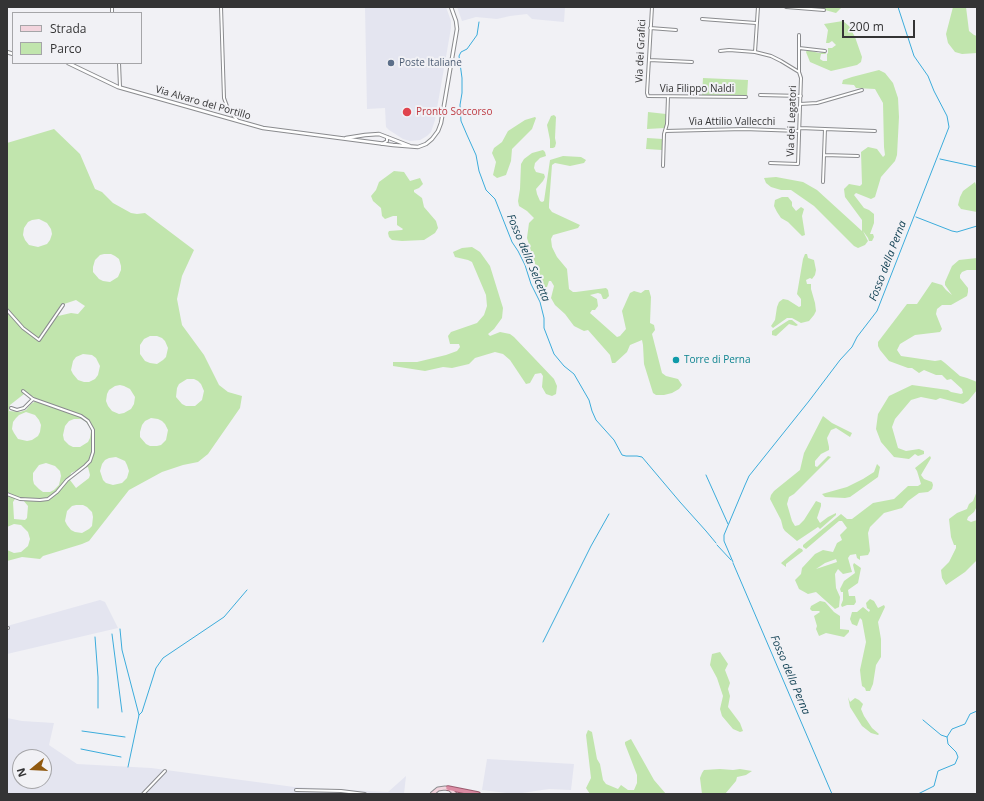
<!DOCTYPE html>
<html>
<head>
<meta charset="utf-8">
<style>
	body { margin:0 }
	#map { position:relative; width:984px; height:801px; overflow:hidden; background:#f1f1f5; font-family:"Open Sans",sans-serif }
	canvas { display:block }
	.frame { position:absolute; inset:0; border:8px solid #343435; pointer-events:none }
	.legend { position:absolute; left:12px; top:12px; width:130px; height:52px; box-sizing:border-box; background:#f1f1f5; border:1px solid #a5a5a8; margin:0; padding:5px 7px; list-style:none; font-size:12px; color:#343435 }
	.legend li { display:flex; align-items:center; gap:8px; height:20px }
	.legend b { width:20px; border:1px solid #a5a5a8 }
	.north { position:absolute; left:12px; top:749px; width:40px; height:40px; box-sizing:border-box; background:#f1f1f5; border:1px solid #a5a5a8; border-radius:50%; rotate:252deg; font-size:11px; font-weight:700; line-height:16px; text-align:center; color:#343435 }
	.north::after { content:''; display:block; margin:auto; width:14px; height:18px; background:#905910; clip-path:polygon(50% 0,100% 100%,50% 72%,0 100%) }
	.scale { position:absolute; left:842px; top:20px; width:73px; height:18px; box-sizing:border-box; border:2px solid #343435; border-top:0; padding-left:5px; font-size:12px; line-height:14px; white-space:nowrap; color:#343435; -webkit-text-stroke:3px #f1f1f5; paint-order:stroke }
</style>
</head>
<body>
<div id="map">
<canvas width="984" height="801"></canvas>
<div class="frame"></div>
<ul class="legend">
<li><b style="height:5px;background:#f2d4dd"></b>Strada</li>
<li><b style="height:11px;background:#c1e5ad"></b>Parco</li>
</ul>
<div class="north">N</div>
<div class="scale">200 m</div>
</div>
<script>
const context = document.querySelector('canvas').getContext('2d');
context.lineJoin = 'round';
function paint(path, color) { context.fillStyle = color; context.fill(path, 'evenodd'); }
const shape = rows => new Path2D(rows.map(r => 'M' + r).join(''));
function stroke(path, color, width, dash) { context.strokeStyle = color; context.lineWidth = width; context.lineCap = dash ? 'butt' : 'round'; context.setLineDash(dash || []); context.stroke(path); }
function write(font, color, halo, rows, align = 'center') {
  context.font = font + ' "Open Sans",sans-serif'; context.lineWidth = 4; context.setLineDash([]); context.textBaseline = 'middle'; context.strokeStyle = halo; context.fillStyle = color; for (const [text, x, y, turn = 0] of rows) {
    context.save(); context.translate(x, y); context.rotate((+turn || 0) * Math.PI / 180); context.textAlign = isNaN(turn) ? turn : align; if (halo) context.strokeText(text, 0, 0); context.fillText(text, 0, 0); context.restore();
  }
}
const built = shape([
	[365,7,446,7,451,21,451,28,435,120,431,132,427,136,420,140,410,141,403,139,389,130,386,127,385,108,367,109],
	[457,7,565,7,564,22,532,19,527,14,510,16,497,19,476,17,462,21],
	[100,600,105,602,118,628,7,654,7,626],
	[7,718,22,721,54,723,49,745,77,764,151,768,294,787,388,792,406,776,404,794,7,794],
	[20,757,44,757,44,781,20,781],
	[487,759,574,764,571,790,549,789,515,794,482,790]
]);
const green = shape([
	[814,7,842,7,836,13],
	[953,7,966,7,969,31,974,35,977,36,977,53,962,54,955,52,948,43,946,34],
	[843,21,849,26,855,37,862,57,861,62,857,65,831,71,810,62,806,52,807,50,819,53,825,52,826,54,821,54,820,59,823,61,827,61,827,54,828,53,828,48,832,48,836,45,832,41,829,43,826,43,828,30,824,24],
	[879,70,885,73,893,83,898,98,899,117,897,155,895,161,881,177,875,197,871,199,856,193,854,195,864,208,869,210,874,214,874,223,870,234,873,234,874,237,872,241,869,241,868,238,863,231,868,241,865,245,858,248,854,246,814,206,791,190,781,190,771,187,766,183,764,178,776,177,803,182,817,190,862,231,862,220,845,197,844,189,849,184,860,186,862,184,861,152,868,147,877,149,883,157,885,155,884,147,883,103,875,89,856,88,854,85,842,84,843,80,852,77],
	[703,78,748,80,747,96,702,95],
	[648,112,666,114,665,128,647,129],
	[554,115,556,117,555,138,556,143,555,147,553,148,550,148,550,140,547,125,551,116],
	[535,117,536,118,532,129,512,149,511,161,506,175,497,178,493,175,496,162,492,153,494,148,502,142,508,131,525,120],
	[54,129,80,154,95,189,102,192,113,203,131,213,137,214,145,213,194,250,182,276,177,299,182,325,204,355,219,385,228,392,242,396,240,408,208,454,198,462,183,465,162,472,129,490,89,541,82,544,43,556,40,559,22,557,7,561,7,550,14,553,21,552,28,546,30,539,28,532,21,525,14,524,7,527,7,143],
	[39,219,47,223,51,229,52,234,50,240,47,244,38,247,29,245,25,240,23,235,24,228,28,222,32,220],
	[104,254,111,254,115,256,119,259,121,266,121,270,118,277,110,282,103,281,99,279,93,272,93,267,95,260,100,255],
	[76,300,85,306,78,314,71,313,58,316,64,304],
	[150,336,157,336,162,338,165,341,168,348,166,357,163,360,157,364,150,363,145,361,140,354,140,345,144,339],
	[83,354,92,355,96,358,100,366,98,375,95,379,89,382,84,382,78,380,73,374,71,370,73,361,76,357],
	[187,379,194,379,198,381,201,384,204,391,202,400,195,406,186,406,182,404,176,397,177,388,179,384],
	[120,385,124,386,130,389,135,397,134,404,131,409,124,413,119,414,112,411,108,406,106,401,107,394,109,390,115,386],
	[24,394,34,397,36,401,31,404,26,410,20,412,9,411,10,405],
	[26,412,35,415,39,420,41,425,40,432,38,436,32,440,27,441,18,439,14,433,12,429,13,422,16,418,19,415],
	[151,418,158,419,162,421,165,424,168,430,166,440,161,445,157,446,150,446,146,444,140,437,140,432,142,425,145,421],
	[74,419,81,419,85,421,90,427,91,431,90,438,88,442,80,447,73,447,69,445,64,440,63,435,65,426,69,421],
	[116,457,125,461,127,465,129,471,127,478,122,483,113,485,106,483,103,480,100,471,102,464,105,460,109,458],
	[46,463,55,466,60,471,61,476,59,485,54,490,50,492,43,492,39,489,34,484,33,480,33,473,39,465],
	[88,467,90,475,89,478,76,488,70,480,71,473,82,468],
	[15,499,23,500,28,506,27,518,25,520,14,519,13,502],
	[76,505,83,505,87,507,92,512,93,517,92,526,89,529,82,533,75,532,71,530,67,525,65,521,67,511,72,506],
	[647,138,663,139,662,150,646,149],
	[543,150,545,152,546,156,540,158,535,163,534,168,536,172,544,174,545,177,543,181,536,189,537,194,540,201,542,202,544,201,550,160,563,156,581,157,586,160,584,163,570,166,555,163,552,165,549,204,549,208,552,212,580,225,578,228,553,235,551,239,552,247,557,257,567,269,569,289,573,292,576,292,606,288,608,290,609,296,606,299,603,299,601,294,598,293,590,295,597,299,598,306,595,310,592,310,590,313,617,337,620,336,626,329,622,311,630,293,634,291,641,293,645,290,649,290,651,297,650,323,654,325,655,330,652,334,662,373,666,376,678,379,682,385,679,389,672,393,664,395,656,395,653,393,644,364,643,345,642,340,630,345,627,352,615,363,612,363,610,355,588,330,584,331,574,326,565,314,555,305,551,298,554,286,551,281,549,281,547,287,544,287,541,283,527,238,529,223,534,218,527,211,519,206,518,201,520,189,521,164,524,159,532,153],
	[394,171,404,172,410,181,420,178,423,184,419,188,414,190,414,192,422,198,424,207,436,221,438,228,435,233,424,240,402,241,392,240,389,237,388,233,389,231,402,230,403,229,397,225,397,216,393,216,385,219,382,216,381,208,373,201,371,196,376,190,379,182],
	[975,182,977,188,977,212,961,209,958,205,960,197,963,191],
	[782,197,788,197,792,202,792,206,796,211,801,207,804,209,802,216,805,235,802,236,788,222,781,218,777,212,774,206,775,200],
	[472,247,480,252,490,266,503,308,502,318,494,329,488,334,490,336,500,332,510,334,514,337,554,379,557,386,556,394,552,396,546,394,542,387,543,376,541,373,535,374,530,383,526,384,510,360,503,354,495,352,475,358,469,364,452,368,443,367,425,371,393,366,393,362,417,362,446,355,457,351,460,347,459,344,450,344,448,336,451,332,477,323,484,315,487,306,486,295,472,262,468,260,455,257,453,252,462,248],
	[805,254,807,254,808,258,814,260,816,270,815,275,812,279,810,278,806,280,807,284,811,284,811,289,815,303,816,311,814,315,809,321,801,323,792,318,787,318,773,328,771,326,775,320,777,307,779,302,783,299,788,300,799,307,801,306,801,299,797,294,803,259],
	[977,258,977,270,967,270,962,272,960,275,960,278,968,288,968,292,967,296,951,305,942,305,937,309,936,314,942,329,940,332,915,335,900,344,897,350,901,356,935,361,941,360,945,363,960,376,967,378,977,382,977,390,968,401,963,404,940,398,936,400,921,397,911,400,895,419,892,427,898,448,906,451,919,449,924,451,924,454,918,456,915,454,909,459,894,457,881,442,876,429,878,414,889,396,912,385,948,390,951,392,961,394,963,393,962,389,951,379,947,380,942,375,936,375,924,370,919,373,912,368,908,368,889,361,880,350,878,346,878,342,907,304,917,304,932,282,942,285,946,290,952,295,945,285,945,282,952,266,959,260],
	[789,320,792,320,798,325,796,326,789,324,776,336,772,335,772,331],
	[823,416,832,423,852,433,850,437,836,428,831,430,827,438,829,447,829,450,821,454,815,461,815,466,817,467,828,456,831,457,794,494,789,497,787,504,792,521,795,526,799,525,804,520,816,501,821,503,821,506,817,518,820,523,828,517,836,513,836,515,820,529,818,527,797,541,785,531,783,528,781,520,770,499,771,495,774,491,800,470,804,453],
	[930,456,931,458,921,475,924,479,932,482,933,485,932,489,928,492,919,493,908,501,902,508,884,513,870,527,868,533,870,551,868,555,860,556,860,560,857,558,856,554,850,555,848,558,852,572,843,574,838,569,835,574,836,588,840,597,839,607,835,609,816,592,808,594,799,589,795,580,801,574,802,568,815,554,823,550,833,552,837,543,842,540,840,535,847,528,842,521,839,521,806,549,803,547,803,545,841,514,847,519,852,519,873,503,894,499,908,486,918,486,921,484,917,471,915,468],
	[836,559,837,562,816,569,825,563],
	[877,464,880,467,878,477,850,497,845,498,825,497,822,494,847,487,863,479,874,472],
	[977,491,977,506,974,512,968,517,967,520,971,522,977,520,977,560,965,572,946,585,942,578,941,570,949,562,956,548,956,545,954,545,951,537,949,519,957,513,967,509,969,504,973,501],
	[799,548,802,549,803,551,786,564,786,567,782,564,781,563],
	[854,563,861,568,858,583,848,590,849,596,855,596,856,602,854,605,847,605,842,607,841,605,843,600,843,592,841,592,840,589,844,581,855,573,853,565],
	[870,599,874,601,878,608,884,605,885,607,878,622,881,639,881,657,876,665,873,684,870,691,866,691,865,688,862,686,861,679,860,670,866,642,862,620,860,618,857,626,852,624,850,619,852,612,857,612,863,607,869,612,870,610,867,608,866,603],
	[820,601,825,602,834,612,840,616,840,629,849,630,849,632,844,637,826,633,819,636,816,629,817,626,814,616,820,612,819,611,812,611,810,609,811,606],
	[720,652,728,664,725,670,730,683,728,689,730,696,728,707,740,723,743,731,740,732,733,729,722,716,720,709,723,696,717,678,710,665,712,654],
	[848,697,850,702,855,698,859,700,863,704,861,709,864,716,872,728,879,734,878,735,871,733,862,726,850,707],
	[588,730,592,732,597,759,600,764,603,780,606,784,618,789,621,785,628,790,634,790,637,783,637,775,625,744,625,742,631,739,654,780,666,794,590,794,586,788,591,778,586,735],
	[720,769,733,770,740,769,752,771,746,775,737,777,736,781,725,794,702,794,700,778,702,773,704,770]
]);
const stream = shape([
	[479,22,477,35,467,49,461,52,459,56,462,78,462,93,460,105,461,121,467,135,476,155,479,171,486,190,495,199,512,242,518,251,525,265,531,284,540,302,544,318,544,328,554,354,564,366,574,374,589,400,592,411,596,420,614,440,622,455,626,456,637,456,642,457,680,502,706,531,716,543],
	[940,159,977,167],
	[916,217,952,231,957,232,977,226],
	[706,475,728,524],
	[717,545,731,560],
	[733,562,724,541,724,535,745,485,749,476,809,401,840,360,852,347,857,337,877,311,949,127,947,116,934,91,928,76,914,56,898,7],
	[733,563,832,794],
	[120,629,122,650,139,715,128,767],
	[112,634,122,712],
	[95,637,98,677,98,708],
	[543,642,591,546,609,514],
	[139,715,142,712,156,668,163,658,224,617,247,590],
	[923,720,941,735,947,737],
	[82,731,125,737],
	[81,749,121,757],
	[918,794,934,786,938,771,955,764,958,757,956,752,948,744,947,737,952,729,965,724,970,714,977,711]
]);
const minor = shape([
	[112,7,112,13],
	[221,7,224,98,228,109,237,120],
	[652,7,647,93,648,96,746,97],
	[758,7,755,52,771,56,781,61,799,72,801,78,798,164,770,163],
	[786,7,824,10],
	[702,19,756,23],
	[650,28,676,30],
	[799,48,825,51],
	[720,51,729,50,755,52],
	[649,60,692,62],
	[119,63,120,87],
	[799,72,799,35],
	[760,95,801,96],
	[800,104,817,103,862,90],
	[800,128,875,131],
	[665,131,744,129,799,131],
	[382,144,387,141,387,137],
	[824,155,858,156],
	[663,166,664,134,667,124,668,97],
	[823,182,825,129],
	[7,310,23,328,39,340,63,305],
	[11,408,17,410,24,408,33,399],
	[7,494,20,499,40,500,48,499,57,492,67,480,85,466,90,461,93,452,93,430,88,421,81,416,33,399,23,391],
	[7,628,8,628],
	[296,790,341,791,365,794],
	[143,794,165,771]
]);
const tertiary = shape([
	[7,52,13,54],
	[68,63,118,87,263,128,393,145,418,147,426,144,432,139,438,131,441,123,457,29,456,21,451,7],
	[346,138,365,135,379,134,410,146]
]);
const secondary = shape([
	[432,794,438,789,445,788,450,789,455,794]
]);
const trunk = shape([
	[448,788,478,794]
]);
const markers = [
	[391,63,4,"#5c6f8a"],
	[407,112,5,"#e0444e"],
	[676,360,4,"#0f9aa8"]
];
const streetNames = [
	["Via dei Grafici",641,51,-87],
	["Via Filippo Naldi",697,89],
	["Via Alvaro del Portillo",203,103,16],
	["Via dei Legatori",792,121,-88],
	["Via Attilio Vallecchi",732,122]
];
const serviceNames = [
	["Poste Italiane",399,63]
];
const healthNames = [
	["Pronto Soccorso",416,112]
];
const cultureNames = [
	["Torre di Perna",684,360]
];
const waterNames = [
	["Fosso della Selcetta",528,258,67],
	["Fosso della Perna",888,261,-69],
	["Fosso della Perna",790,675,67]
];
paint(built, '#e4e5f0');
paint(green, '#c1e5ad');
stroke(stream, '#3cacdb', 1);
stroke(minor, '#8a8b8e', 4);
stroke(tertiary, '#8a8b8e', 4.5);
stroke(secondary, '#8a8b8e', 5);
stroke(trunk, '#9c5b6f', 5.5);
stroke(minor, '#fff', 2);
stroke(tertiary, '#fff', 2.5);
stroke(secondary, '#f2d4dd', 3);
stroke(trunk, '#dc8ca4', 3.5);
for (const [x, y, r, color] of markers) { const dot = new Path2D(); dot.arc(x, y, r, 0, 2 * Math.PI); context.fillStyle = color; context.fill(dot); stroke(dot, '#f1f1f5', 1.5); }
write('10px', '#343435', '#f1f1f5', streetNames);
write('10px', '#4e5e75', '#f1f1f5', serviceNames, 'left');
write('10px', '#be3a42', '#f1f1f5', healthNames, 'left');
write('10px', '#0d838f', '#f1f1f5', cultureNames, 'left');
write('italic 11px', '#0f3f52', '#f1f1f5', waterNames);
</script>
</body>
</html>
